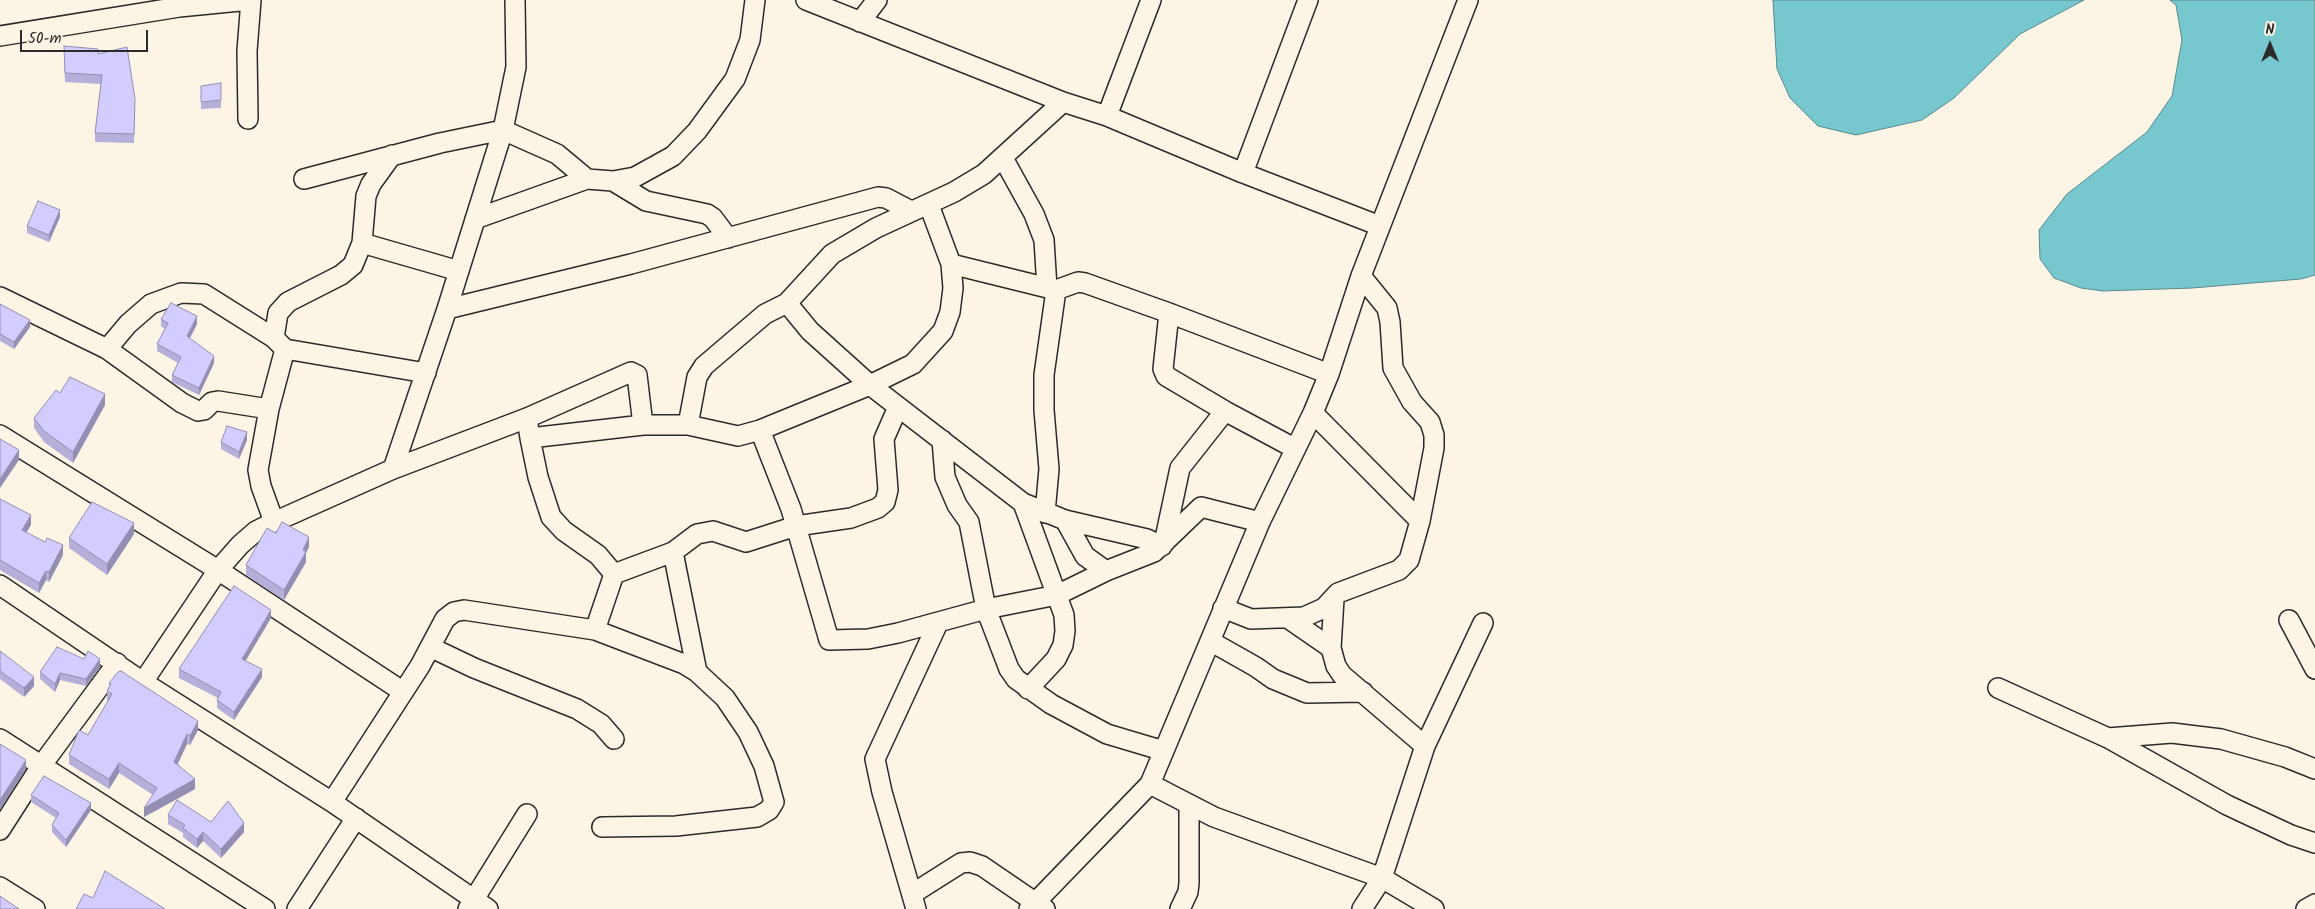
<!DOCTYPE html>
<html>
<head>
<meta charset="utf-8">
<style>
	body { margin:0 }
	#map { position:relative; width:2315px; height:909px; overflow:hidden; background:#fcf5e5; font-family:Kalam,sans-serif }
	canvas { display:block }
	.north { position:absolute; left:2245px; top:20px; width:50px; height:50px; -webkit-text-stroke:4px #fcf5e5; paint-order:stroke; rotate:0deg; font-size:14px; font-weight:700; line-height:20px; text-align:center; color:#2b2b2b }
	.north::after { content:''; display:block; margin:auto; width:18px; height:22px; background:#2b2b2b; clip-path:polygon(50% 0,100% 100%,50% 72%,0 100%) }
	.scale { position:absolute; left:20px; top:30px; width:128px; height:22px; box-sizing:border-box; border:2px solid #2b2b2b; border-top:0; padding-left:6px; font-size:15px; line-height:18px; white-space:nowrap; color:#2b2b2b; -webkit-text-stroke:4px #fcf5e5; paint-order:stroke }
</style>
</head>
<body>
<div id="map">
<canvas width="2315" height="909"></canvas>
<div class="north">N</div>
<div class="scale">50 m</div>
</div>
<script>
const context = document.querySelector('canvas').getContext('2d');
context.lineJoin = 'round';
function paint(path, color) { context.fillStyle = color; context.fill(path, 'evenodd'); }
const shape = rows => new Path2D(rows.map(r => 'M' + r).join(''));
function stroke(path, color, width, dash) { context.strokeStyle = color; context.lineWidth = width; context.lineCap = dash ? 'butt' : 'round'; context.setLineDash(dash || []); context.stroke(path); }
const water = shape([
	[1773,0,2084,0,2020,34,1954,98,1922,120,1856,135,1818,126,1790,98,1777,69,1773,0],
	[2170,0,2315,0,2315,275,2301,279,2192,288,2103,291,2081,288,2054,278,2040,259,2039,230,2067,194,2147,132,2172,96,2182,40,2176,5,2170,0]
]);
const minor = shape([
	[806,0,1063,102,1107,116,1243,173,1380,226],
	[860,22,877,0],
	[0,36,179,7,250,0],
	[1063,102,984,174,954,192,876,228,832,254,787,303,810,331,870,385,1023,503,1065,520,1147,539,1162,546],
	[1107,116,1151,0],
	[248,119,247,51,251,0],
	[392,155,371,184,366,196,362,243,459,271],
	[1003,158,1034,214,1044,240,1047,288],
	[1243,173,1308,0],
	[304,179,440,143,503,130,557,154,587,179],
	[613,181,646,201,707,214,713,218,728,238],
	[475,219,587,179,613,181,635,177,673,156,697,131,735,79,750,40,755,0],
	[951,264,1056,290,1044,375,1044,410,1049,469,1045,513],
	[1056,290,1078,282,1085,283,1169,313,1329,374],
	[0,297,107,349,182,403,198,411,204,410,212,402,218,401,269,409],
	[447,309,631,264,878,197,886,198,911,211],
	[1169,313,1163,369,1166,376,1225,411],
	[107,349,128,324,151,304,181,293,204,294,274,338],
	[285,349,426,373],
	[1313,413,1420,521],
	[527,418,530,438,643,425,688,425,738,436,760,430,870,385,913,364,943,331,950,312,953,288,951,264,929,205],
	[688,425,697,377,704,366,765,314,787,303],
	[760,430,791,509,829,640,868,639,898,633,986,609,1057,595,1106,571,1154,552,1201,507,1260,522],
	[0,435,218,570,402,691],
	[530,438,538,477,551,517,564,531,598,555,614,574],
	[942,440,945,477,957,505,969,522,986,609,1009,669,1016,679,1051,704,1107,734,1164,751],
	[393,469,447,309,503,130,516,67,515,0],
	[1023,503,1064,615,1065,631,1063,645,1056,659,1028,689],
	[1065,520,1085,556,1106,571],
	[274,522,261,486,258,470,269,409,285,349,274,338,278,313,288,302,341,275,353,265,362,243],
	[1164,543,1180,468,1225,411,1294,448],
	[673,552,697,672],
	[614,574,673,552,697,534,713,531,746,542,796,526,851,518,878,508,885,502,888,490,884,439,898,407],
	[0,585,143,682,332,802,488,909],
	[1334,599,1331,648,1336,666,1342,675,1425,746],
	[1223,608,1251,619,1304,617,1324,608,1338,593,1399,570,1409,560,1420,521,1434,448,1434,435,1430,422,1412,402,1393,368,1390,322,1387,308,1361,276],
	[1289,619,1331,648],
	[2289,620,2315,669],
	[595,630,684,664,697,672,725,698,748,732,764,766,774,802,769,810,757,817,676,826,602,827],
	[1210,641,1256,667,1273,679,1307,693,1363,692],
	[430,647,474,668,577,709,601,724,614,739],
	[143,682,218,570,240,545,256,531,274,522,393,469,527,418,631,372,637,375,643,425],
	[1998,688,2108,738,2227,805,2291,835,2315,843],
	[2108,738,2172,733,2221,739,2285,757,2315,769],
	[0,739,265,909],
	[1150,784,1214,817,1382,878,1434,909],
	[332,802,420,666,445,619,454,612,464,610,595,630,614,574],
	[0,830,41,766,117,663],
	[0,887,35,909],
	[912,894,961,863,970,862,982,866,1045,909],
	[297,909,356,818],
	[468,909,527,814],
	[916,909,882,792,875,759,938,623],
	[1029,909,1150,784,1260,522,1313,413,1329,374,1361,276,1468,0],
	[1180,909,1188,892,1189,883,1189,806],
	[1362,909,1382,878,1425,746,1483,623],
	[2306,909,2315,904]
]);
const wall = shape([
	[98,54,135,99,134,143,95,142,95,133,101,84,65,82,64,55],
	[221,83,221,108,201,109,201,86],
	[60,217,49,242,27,233,27,226],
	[0,304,30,327,14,349,0,341],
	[161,319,197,324,189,338,214,363,199,395,172,382,172,375,178,363,157,351,157,344,165,329,161,326],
	[105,405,73,463,44,442,34,428,34,418],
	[247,440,239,459,221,449,221,442],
	[0,499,31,525,26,532,63,555,49,582,46,580,39,593,0,570],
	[276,533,309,547,306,553,306,562,284,600,246,575,246,565],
	[134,534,107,575,69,548,69,538],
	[271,618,245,660,262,677,234,720,217,708,217,700,218,698,179,678,179,669],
	[0,651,34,686,24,697,0,679],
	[100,667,86,686,60,680,55,692,40,679,40,672],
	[109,683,198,730,190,745,187,744,178,764,195,789,144,817,153,795,119,773,109,789,69,764,69,755,88,735,108,701,107,700,107,691,109,687],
	[31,795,91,810,66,847,52,832,52,825,56,818,31,802],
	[168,815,211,822,244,832,221,858,203,841,197,848,183,837,183,833,168,824]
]);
const shadedWall = shape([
	[60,210,60,217,49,242,49,235],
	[197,316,197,324,187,344,187,336],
	[30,320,30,327,14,349,14,342],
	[214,356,214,363,199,395,199,388],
	[105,394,105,405,73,463,73,452],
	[247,432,247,440,239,459,239,452],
	[19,450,19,460,0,488,0,479],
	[31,515,31,525,22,540,22,530],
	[134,523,134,534,107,575,107,564],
	[309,537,309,547,306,553,306,562,284,600,284,590],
	[63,545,63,555,49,582,49,572],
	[46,571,46,580,39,593,39,583],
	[271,610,271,618,242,667,242,659],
	[100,659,100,667,86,686,86,679],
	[262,669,262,677,234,720,234,712],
	[60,673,60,680,55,692,55,684],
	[34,677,34,686,24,697,24,688],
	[198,721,198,730,190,745,190,736],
	[187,734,187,744,174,771,174,762],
	[26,760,26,769,0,809,0,800],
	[119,763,119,773,109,789,109,779],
	[195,779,195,789,144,817,144,808],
	[91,803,91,810,66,847,66,840],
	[244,823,244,832,221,858,221,849],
	[203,832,203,841,197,848,197,839]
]);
const building = shape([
	[64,46,98,49,98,54,127,47,135,99,134,134,95,133,102,75,65,73,64,46],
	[221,83,221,100,201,102,201,86,221,83],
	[38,201,60,210,49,235,27,226,38,201],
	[171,303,197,316,187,336,214,356,199,388,172,375,181,357,157,344,168,323,161,319,171,303],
	[0,304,30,320,14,342,0,334,0,304],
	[70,377,105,394,73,452,44,431,34,418,56,390,60,393,70,377],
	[227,426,247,432,239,452,221,442,227,426],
	[0,439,19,450,0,479,0,439],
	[0,499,31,515,22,530,45,542,47,538,63,545,49,572,46,571,39,583,0,560,0,499],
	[92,502,134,523,107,564,69,538,92,502],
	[282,522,309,537,303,550,306,552,284,590,246,565,267,528,276,533,282,522],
	[234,586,271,610,242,659,262,669,234,712,217,700,221,692,179,669,234,586],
	[57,647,84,659,88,651,100,659,86,679,60,673,55,684,40,672,57,647],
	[0,651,34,677,24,688,0,671,0,651],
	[121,671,198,721,190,736,187,734,174,762,195,779,144,808,157,788,119,763,109,779,69,755,79,730,88,735,112,694,107,691,111,684,109,683,118,672,121,671],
	[0,744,26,760,0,800,0,744],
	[44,776,91,803,66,840,52,825,59,813,31,795,44,776],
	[177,800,211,822,228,801,244,823,221,849,203,832,197,839,183,828,185,825,168,815,177,800],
	[105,871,165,909,76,909,84,894,93,898,105,871],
	[0,896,19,909,0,909,0,896]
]);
paint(water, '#76c7ce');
stroke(water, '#58898d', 1);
stroke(minor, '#2b2b2b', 22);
stroke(minor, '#fcf5e5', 19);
paint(wall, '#b5afda');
paint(shadedWall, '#948fb2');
paint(building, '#d3ccfe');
stroke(building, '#948fb2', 1);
</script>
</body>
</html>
